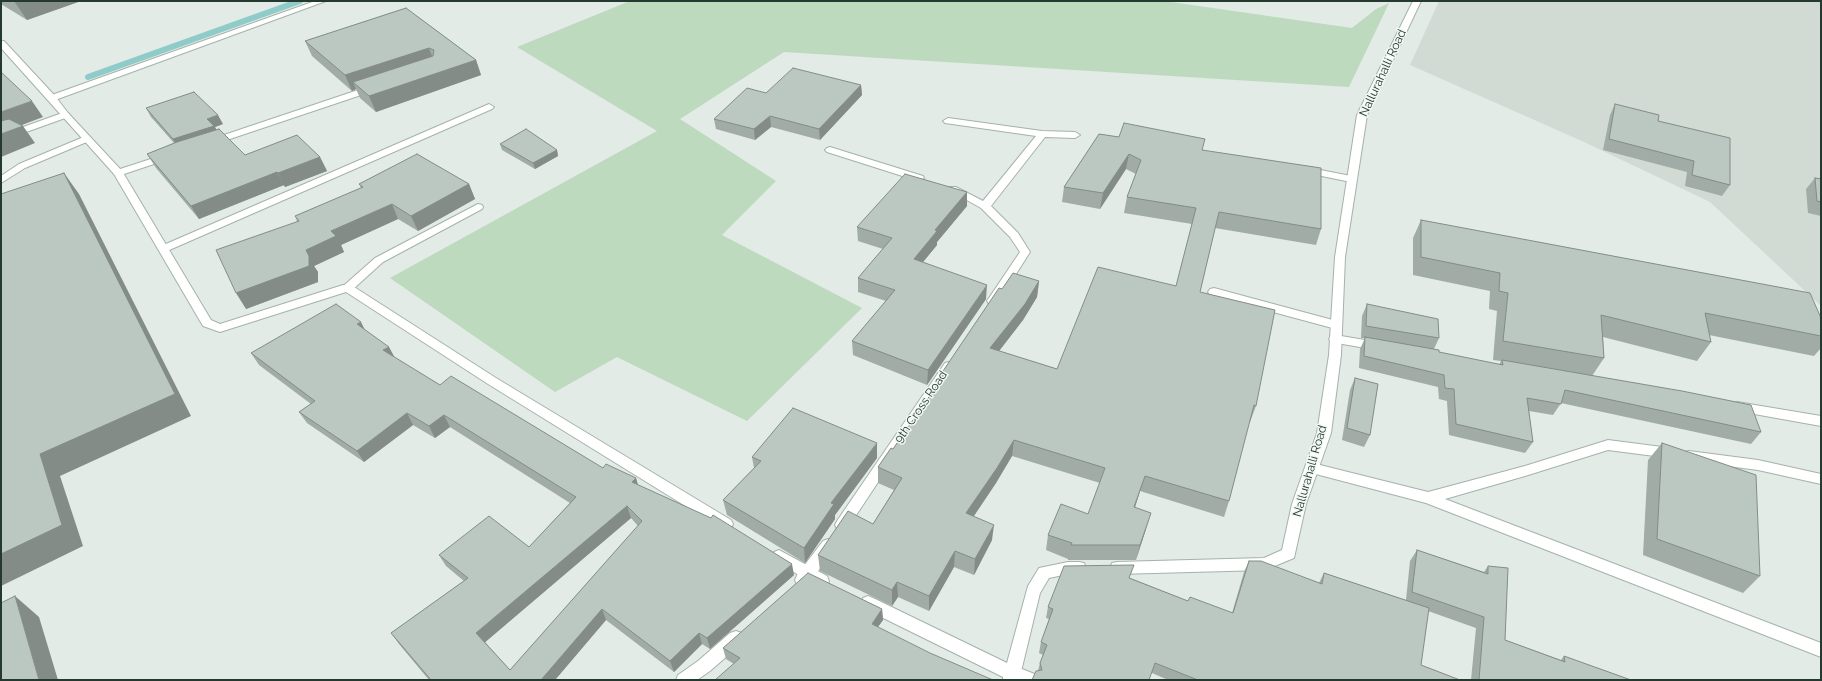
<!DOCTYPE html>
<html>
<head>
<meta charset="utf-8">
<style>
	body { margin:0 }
	#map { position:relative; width:1822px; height:681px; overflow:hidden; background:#e2ebe5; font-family:Raleway,sans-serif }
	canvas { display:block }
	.frame { position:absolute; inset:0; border:2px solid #243a30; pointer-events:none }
</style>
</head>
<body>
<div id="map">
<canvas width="1822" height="681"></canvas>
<div class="frame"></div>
</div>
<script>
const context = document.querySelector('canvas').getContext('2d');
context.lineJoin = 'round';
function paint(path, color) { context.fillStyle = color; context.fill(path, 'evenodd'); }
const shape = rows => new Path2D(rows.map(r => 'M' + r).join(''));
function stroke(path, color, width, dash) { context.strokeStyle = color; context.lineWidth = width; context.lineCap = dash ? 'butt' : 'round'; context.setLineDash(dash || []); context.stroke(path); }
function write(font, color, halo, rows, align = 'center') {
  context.font = font + ' Raleway,sans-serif'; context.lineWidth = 3; context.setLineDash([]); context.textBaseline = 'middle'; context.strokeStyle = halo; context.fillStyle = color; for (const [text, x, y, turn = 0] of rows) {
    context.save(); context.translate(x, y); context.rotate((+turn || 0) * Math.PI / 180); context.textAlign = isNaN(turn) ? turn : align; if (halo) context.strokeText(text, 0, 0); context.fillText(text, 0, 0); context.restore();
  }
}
const built = shape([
	[1439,1,1821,1,1821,306,1710,202,1584,142,1410,65]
]);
const green = shape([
	[630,1,1164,1,1352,28,1376,9,1389,3,1349,87,784,52,680,119,776,181,722,235,862,308,747,421,617,357,555,392,390,278,657,131,517,47]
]);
const stream = shape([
	[88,77,300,1]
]);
const minor = shape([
	[315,1,326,1,55,100,52,101,48,98,49,96,315,1],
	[373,85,377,88,376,90,215,144,212,145,207,142,209,140,373,85],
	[489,104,494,107,492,109,167,251,163,252,158,249,159,247,489,104],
	[65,112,68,113,70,115,68,117,1,141,1,135,65,112],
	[948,118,1042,131,1075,132,1080,135,1075,138,1045,137,991,206,1018,233,1030,252,997,304,993,305,989,304,987,301,1020,252,1010,237,981,208,947,189,948,187,956,187,983,201,1036,136,945,123,943,121,948,118],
	[86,136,91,139,89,141,25,168,1,183,1,176,19,164,86,136],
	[830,147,923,176,924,178,919,181,915,180,827,152,825,150,827,148,830,147],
	[166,154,169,155,171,157,169,159,118,176,113,173,114,171,166,154],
	[1305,167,1351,176,1356,179,1351,182,1302,172,1300,170,1302,168,1305,167],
	[478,204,482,205,483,207,482,209,383,262,351,291,343,291,341,288,375,258,478,204],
	[1214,288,1340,322,1342,325,1340,328,1336,329,1210,295,1208,292,1210,289,1214,288],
	[1335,335,1377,342,1381,343,1383,346,1381,349,1377,350,1331,342,1329,339,1331,336,1335,335],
	[949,362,953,363,955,366,953,369,847,529,842,531,837,529,835,525,837,521,945,363,949,362],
	[1737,402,1821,416,1821,426,1732,410,1731,407,1732,404,1737,402],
	[1608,440,1670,448,1675,449,1677,453,1675,457,1670,458,1608,450,1525,476,1445,499,1821,643,1821,657,1426,503,1312,473,1307,472,1305,468,1307,464,1312,463,1428,492,1525,466,1608,440],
	[1689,451,1758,460,1821,474,1821,484,1758,470,1689,461,1684,460,1682,456,1684,452,1689,451],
	[828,539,833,541,835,545,813,579,807,585,802,586,797,585,795,580,797,575,823,541,828,539],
	[736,631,742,633,744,638,742,643,710,671,697,680,676,680,678,675,698,661,730,633,736,631],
	[1012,665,1037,675,1039,680,1011,680,1006,678,1004,673,1006,668,1012,665]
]);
const tertiary = shape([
	[1413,1,1421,1,1367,115,1345,257,1341,355,1331,433,1306,504,1294,558,1265,570,1117,574,1112,573,1110,568,1112,563,1117,562,1264,558,1282,550,1292,504,1317,433,1329,355,1335,257,1357,115,1413,1],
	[1,41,4,41,55,96,68,113,122,171,211,320,220,324,343,285,351,285,496,378,731,520,733,524,731,528,726,530,721,528,488,384,346,292,220,332,203,326,114,174,1,48,1,41],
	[779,550,827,576,829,581,827,586,822,588,817,586,774,560,772,556,774,552,779,550],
	[1068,562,1079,562,1084,563,1086,568,1084,573,1079,574,1068,574,1049,578,1040,593,1019,680,1003,680,1003,677,863,608,860,603,863,598,868,596,873,598,1007,663,1028,586,1039,568,1068,562]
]);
const wall = shape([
	[1,1,81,1,27,20,1,4],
	[406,8,476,60,481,75,376,112,360,98,356,89,352,91,312,56,305,41],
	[861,85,862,95,820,140,771,127,755,140,716,129,714,119,766,93],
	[1615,104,1658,121,1730,185,1722,196,1685,186,1687,172,1603,150,1610,115],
	[146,108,223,124,215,127,216,129,245,155,320,157,327,171,285,187,284,185,199,219,156,168,147,154,174,143,151,117],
	[1099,134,1203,150,1321,229,1316,245,1215,228,1200,292,1256,406,1250,422,1249,422,1229,501,1224,517,1140,491,1135,507,1146,529,1136,560,1068,560,1068,559,1046,550,1048,535,1088,514,1100,483,1012,456,996,483,974,516,992,540,974,575,954,567,929,611,898,597,892,606,820,571,818,555,873,524,894,490,878,483,878,467,893,449,941,380,941,374,1002,289,1039,281,1037,297,1023,320,999,351,1057,369,1176,286,1192,224,1124,213,1127,197,1136,174,1126,169,1100,209,1062,202,1064,187],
	[500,144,557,150,558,156,535,169,502,150],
	[1815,178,1821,179,1821,216,1808,213,1806,189],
	[359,184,469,184,475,199,418,231,398,219,341,245,344,252,314,266,318,272,318,282,246,309,297,221,295,216,361,188],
	[967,192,967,206,937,242,937,245,923,262,986,299,927,385,853,355,852,341,886,301,858,292,858,278,883,249,858,241,857,227],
	[1421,220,1821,318,1821,348,1814,356,1709,335,1711,342,1697,361,1603,337,1604,358,1592,376,1761,432,1751,444,1561,403,1553,415,1529,411,1533,442,1525,453,1449,435,1447,401,1439,399,1438,387,1359,368,1360,349,1365,338,1361,338,1362,316,1367,304,1439,338,1434,349,1439,352,1499,365,1501,361,1493,360,1497,311,1489,309,1490,291,1413,275,1413,238],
	[364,329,394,357,440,385,603,468,636,478,638,485,794,575,710,649,702,644,674,672,606,620,555,680,429,680,399,644,391,633,464,581,446,566,439,555,529,547,570,503,450,427,435,438,413,425,364,462,307,423,299,412,311,404,259,365,251,353],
	[631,518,638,526,510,670,485,642],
	[1355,378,1370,435,1364,447,1342,440,1350,390],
	[1662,443,1760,576,1743,593,1643,555,1648,460],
	[752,457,877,458,835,515,835,519,805,563,727,515,723,500,754,468],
	[1417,550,1484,572,1488,566,1505,640,1561,660,1564,656,1631,680,1471,680,1476,628,1428,611,1421,665,1460,680,1168,680,1152,673,1038,671,1040,663,1043,655,1039,653,1041,642,1049,619,1046,618,1048,607,1130,578,1188,601,1232,613,1244,572,1249,561,1319,583,1324,573,1406,600,1410,561],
	[882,609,883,620,878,627,734,664,726,659,723,648]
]);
const shadedWall = shape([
	[14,1,81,1,27,20],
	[429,48,435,64,353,82,356,89,352,91,345,75],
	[476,60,481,75,376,112,369,96],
	[861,85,862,95,820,140,819,129],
	[32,101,43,117,1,133,1,112],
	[218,115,223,124,215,127,219,135,178,148,173,139,207,119],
	[770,116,771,127,755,140,754,129],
	[23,126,35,143,1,157,1,134],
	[557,150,558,156,535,169,533,163],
	[1129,154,1126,169,1100,209,1103,193],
	[320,157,327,171,285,187,278,173],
	[277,172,284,185,199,219,191,206],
	[64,173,79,194,191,416,60,476,83,546,1,586,1,554,40,454],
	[469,184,475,199,418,231,411,216],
	[967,192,967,206,937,242,937,245,914,273,914,259,935,230],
	[392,204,398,219,341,245,344,252,314,266,318,272,318,282,246,309,236,293,306,250,331,231],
	[1039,281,1037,297,1023,320,989,364,990,348],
	[987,285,986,299,927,385,928,370],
	[361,322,367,334,357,324],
	[389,347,395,358,383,350],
	[407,413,413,425,364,462,357,451],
	[444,415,450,427,435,438,429,426],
	[1014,440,1012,456,996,483,965,529,966,513],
	[877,443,877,458,835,515,835,519,805,563,804,548,831,503],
	[1145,476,1140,491,1130,523,1134,507],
	[636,478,639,489,632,482],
	[627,506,631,518,483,644,476,633],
	[1151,513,1146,529,1136,560,1140,545],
	[994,525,992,540,974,575,975,559],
	[955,551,954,567,929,611,929,596],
	[792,564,794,575,710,649,707,638],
	[897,582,898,597,892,606,892,590],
	[15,596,39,617,58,680,39,680],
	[602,609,606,620,555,680,541,680],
	[882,609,883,620,872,635,872,624],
	[699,633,702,644,674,672,670,661]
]);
const building = shape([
	[406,8,476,60,369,96,353,82,433,56,434,50,429,48,345,75,305,41,406,8],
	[793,68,861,85,819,129,770,116,754,129,714,119,747,88,766,93,793,68],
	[1,72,32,101,1,112,1,72],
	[194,92,218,115,207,119,214,126,173,139,146,108,194,92],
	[1615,104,1659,115,1658,121,1730,138,1730,185,1692,175,1694,161,1609,139,1615,104],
	[9,119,23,126,1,134,1,121,9,119],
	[1124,123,1205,139,1202,150,1321,168,1321,229,1219,212,1200,292,1275,310,1256,406,1254,405,1229,501,1145,476,1134,507,1151,513,1140,545,1071,545,1072,543,1048,535,1061,504,1088,514,1105,468,1014,440,997,468,966,513,994,525,975,559,955,551,929,596,897,582,892,590,818,555,848,511,873,524,902,478,878,467,891,448,893,449,944,375,941,374,999,288,1002,289,1013,273,1039,281,1025,304,990,348,1057,369,1098,267,1176,286,1196,208,1127,197,1141,160,1129,154,1103,193,1064,187,1099,134,1119,137,1124,123],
	[219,129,245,155,297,135,320,157,278,173,277,172,191,206,147,154,177,142,219,129],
	[526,129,557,150,533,163,500,144,526,129],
	[417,154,469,184,411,216,392,204,331,231,336,236,306,250,309,256,309,266,236,293,216,250,299,221,295,216,363,187,359,184,417,154],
	[64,173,175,394,40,454,62,525,1,554,1,194,64,173],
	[905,174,967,192,935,230,937,231,914,259,987,285,928,370,852,341,895,290,858,278,892,238,857,227,905,174],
	[1815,178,1821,179,1821,202,1817,201,1815,178],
	[1421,220,1810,293,1821,318,1821,336,1705,313,1711,342,1601,315,1604,358,1503,341,1508,293,1499,291,1500,273,1421,257,1421,220],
	[336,304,361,322,357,324,389,347,383,350,440,385,451,376,603,468,606,464,636,478,632,482,711,518,713,515,792,564,707,638,699,633,670,661,602,609,541,680,431,680,391,633,468,578,439,555,489,516,529,547,576,497,444,415,429,426,407,413,357,451,299,412,315,401,251,353,336,304],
	[627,506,642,521,510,670,476,633,627,506],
	[1367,304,1438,319,1439,338,1366,326,1367,304],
	[1365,337,1439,350,1439,352,1503,365,1502,360,1682,391,1751,405,1761,432,1565,390,1561,404,1527,398,1533,442,1456,424,1454,389,1445,388,1444,375,1364,356,1365,337],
	[1355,378,1378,384,1370,435,1347,428,1355,378],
	[793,408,877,443,831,503,834,504,804,548,723,500,761,461,752,457,793,408],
	[1662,443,1756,475,1760,576,1657,539,1662,443],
	[1417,550,1488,574,1488,566,1508,568,1505,640,1565,662,1564,656,1631,680,1479,680,1484,617,1412,592,1417,550],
	[1249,561,1261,561,1322,584,1324,573,1429,608,1421,665,1460,680,1198,680,1155,663,1149,680,1032,680,1036,671,1042,670,1040,663,1047,645,1041,642,1053,609,1048,607,1064,566,1134,565,1129,578,1188,601,1190,597,1233,613,1249,561],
	[808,573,882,609,872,624,930,653,993,680,715,680,740,658,723,648,808,573],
	[15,596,39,680,1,680,1,603,15,596]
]);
const streetNames = [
	["Nallurahalli Road",1383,73,-65],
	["9th Cross Road",921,407,-56],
	["Nallurahalli Road",1310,471,-74]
];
paint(built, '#d1dbd4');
paint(green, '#bddabf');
stroke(stream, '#8fcbc9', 6);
stroke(minor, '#a5b2ab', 2);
stroke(tertiary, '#a5b2ab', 2);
paint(minor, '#fff');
paint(tertiary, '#fff');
paint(wall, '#a1aca6');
paint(shadedWall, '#838c87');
paint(building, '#bbc8c1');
stroke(building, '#838c87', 1);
write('12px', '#243a30', '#f2f8f4', streetNames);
</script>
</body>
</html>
